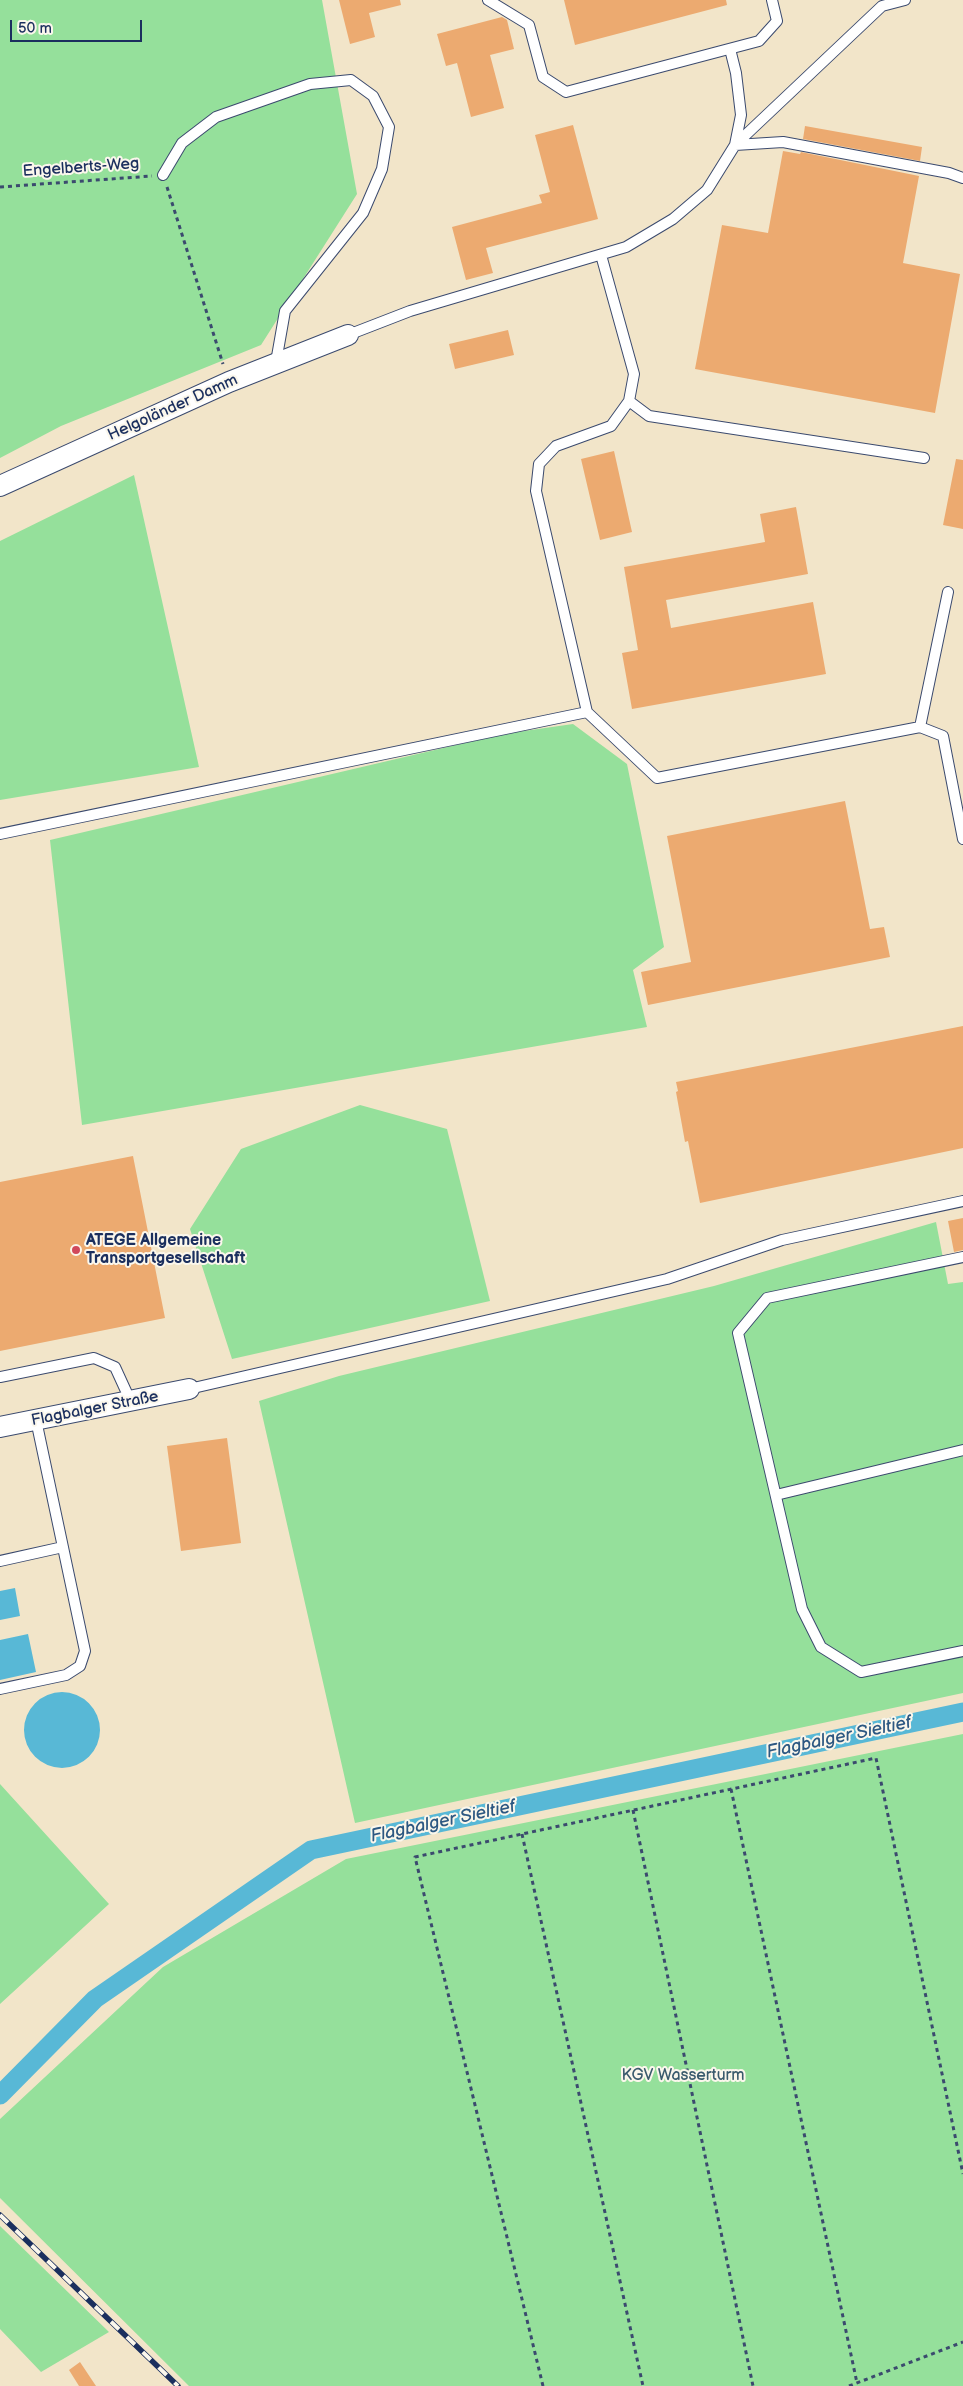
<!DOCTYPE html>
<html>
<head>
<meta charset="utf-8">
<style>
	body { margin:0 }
	#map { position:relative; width:963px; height:2386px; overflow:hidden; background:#f2e5c9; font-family:"Balsamiq Sans",sans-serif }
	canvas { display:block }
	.scale { position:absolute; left:10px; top:20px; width:132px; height:22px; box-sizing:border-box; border:2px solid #1b2f5e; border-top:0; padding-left:6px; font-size:15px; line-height:18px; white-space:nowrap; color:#1b2f5e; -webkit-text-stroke:4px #fbf7ec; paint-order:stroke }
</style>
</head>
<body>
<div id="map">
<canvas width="963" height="2386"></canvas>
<div class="scale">50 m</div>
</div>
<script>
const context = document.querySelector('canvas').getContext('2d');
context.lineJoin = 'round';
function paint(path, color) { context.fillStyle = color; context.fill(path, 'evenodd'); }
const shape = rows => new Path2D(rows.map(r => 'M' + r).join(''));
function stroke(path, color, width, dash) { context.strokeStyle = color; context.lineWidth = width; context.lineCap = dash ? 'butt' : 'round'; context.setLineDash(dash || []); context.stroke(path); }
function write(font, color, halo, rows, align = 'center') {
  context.font = font + ' "Balsamiq Sans",sans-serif'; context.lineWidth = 4; context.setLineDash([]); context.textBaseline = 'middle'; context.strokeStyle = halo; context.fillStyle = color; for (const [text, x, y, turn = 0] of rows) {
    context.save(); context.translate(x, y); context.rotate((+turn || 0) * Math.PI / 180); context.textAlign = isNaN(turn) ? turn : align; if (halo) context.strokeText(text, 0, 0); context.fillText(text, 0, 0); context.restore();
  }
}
const green = shape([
	[0,0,322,0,357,194,261,345,61,426,0,458],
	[134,475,199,767,0,800,0,541],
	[573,724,627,764,664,947,633,970,647,1027,82,1125,50,840,503,734],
	[360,1105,447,1129,490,1301,232,1359,190,1229,241,1149],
	[936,1222,948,1284,963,1282,963,1693,355,1823,259,1401,339,1376,714,1286],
	[963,1734,963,2386,189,2386,0,2198,0,2119,163,1967,346,1859],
	[0,1784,109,1904,0,2004],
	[0,2226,109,2332,41,2372,0,2329]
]);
const water = shape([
	[15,1588,20,1616,0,1620,0,1591],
	[28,1634,36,1672,0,1680,0,1640],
	'24 1730a38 38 0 1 1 76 0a38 38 0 1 1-76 0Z'
]);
const canal = shape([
	[0,2095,95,1999,311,1850,963,1712]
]);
const building = shape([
	[339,0,400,0,401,5,369,13,375,37,350,44],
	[564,0,726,0,727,5,575,45],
	[502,17,507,20,514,49,490,55,504,108,471,117,457,63,446,66,437,34],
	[573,125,598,219,486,248,493,273,466,280,452,227,542,203,539,195,550,192,535,135],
	[805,126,922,147,920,161,803,139],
	[783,151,800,154,801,152,919,176,903,263,960,274,935,413,695,369,722,225,768,233],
	[508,330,514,355,455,369,449,344],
	[614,451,632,532,600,540,581,459],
	[956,459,963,460,963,529,943,525],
	[796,507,808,574,666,600,671,628,813,602,826,674,632,709,622,653,638,650,624,567,765,542,760,514],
	[845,801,870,929,884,927,890,957,648,1005,641,972,691,962,667,836],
	[963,1026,963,1148,700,1203,688,1141,685,1142,676,1092,678,1091,676,1082],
	[133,1156,165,1318,0,1351,0,1182],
	[963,1218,963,1250,954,1252,948,1221],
	[227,1438,241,1543,181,1551,167,1446],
	[80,2362,96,2386,79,2386,69,2370]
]);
const path = shape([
	[0,187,152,176],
	[167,187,223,364],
	[731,1789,857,2383],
	[633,1810,753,2386],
	[522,1834,643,2386],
	[543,2386,415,1857,876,1758,963,2174],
	[849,2386,963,2342]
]);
const service = shape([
	[488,0,529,25,543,77,566,92,759,41,777,21,772,0],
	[730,49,736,73,741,115,735,145,783,142,949,173,963,178],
	[163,175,182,143,216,117,310,84,351,80,373,96,389,127,382,169,363,213,285,311,276,362],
	[348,335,410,311,626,247,673,219,707,190,735,145,882,6,905,0],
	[629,401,649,416,924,458],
	[587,712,536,491,539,464,556,446,611,426,629,401,634,374,601,255],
	[920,727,948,592],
	[0,834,587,712,657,778,920,727,943,736,963,839],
	[963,1257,767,1298,738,1333,802,1609,821,1647,861,1672,963,1651],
	[0,1377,94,1358,115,1367,131,1402],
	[189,1389,667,1279,782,1240,963,1201],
	[776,1495,963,1450],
	[0,1561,63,1547],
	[0,1689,66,1675,80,1666,85,1651,36,1420]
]);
const minor = shape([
	[0,486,229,382,348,335],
	[0,1427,189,1389]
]);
const rail = shape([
	[0,2215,178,2386]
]);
const markers = [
	[76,1250,5,"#d1495b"]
];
const streetNames = [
	["Engelberts-Weg",81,168,-4],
	["Helgoländer Damm",173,408,-24],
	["Flagbalger Straße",95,1409,-11]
];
const poiNames = [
	["ATEGE Allgemeine",86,1241],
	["Transportgesellschaft",86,1259]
];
const parkNames = [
	["KGV Wasserturm",683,2076]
];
const waterNames = [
	["Flagbalger Sieltief",839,1738,-12],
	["Flagbalger Sieltief",443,1822,-12]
];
paint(green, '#95e09b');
paint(water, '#58b8d6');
stroke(canal, '#58b8d6', 19);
paint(building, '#ecaa70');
stroke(service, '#3b4a6e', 12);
stroke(minor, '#3b4a6e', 22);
stroke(path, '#3b4a6e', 3, [4, 4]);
stroke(service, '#fff', 10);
stroke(minor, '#fff', 20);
stroke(rail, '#1b2f5e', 5.5);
stroke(rail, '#fbf7ec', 4, [11]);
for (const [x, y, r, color] of markers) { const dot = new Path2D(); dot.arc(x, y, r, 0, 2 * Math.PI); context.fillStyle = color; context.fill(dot); stroke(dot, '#fbf7ec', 2); }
write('16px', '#1b2f5e', '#fbf7ec', streetNames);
write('bold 16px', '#1b2f5e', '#fbf7ec', poiNames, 'left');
write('16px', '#3a5b6d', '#fbf7ec', parkNames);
write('italic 18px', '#2d5882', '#fbf7ec', waterNames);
</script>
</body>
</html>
